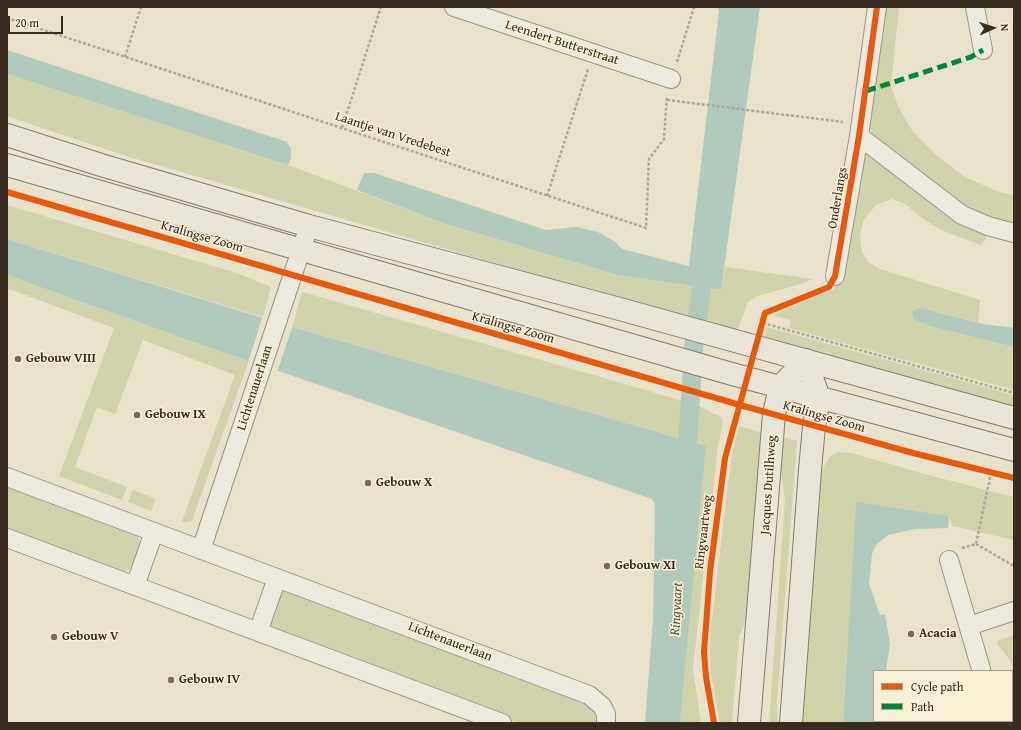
<!DOCTYPE html>
<html>
<head>
<meta charset="utf-8">
<style>
	body { margin:0 }
	#map { position:relative; width:1021px; height:730px; overflow:hidden; background:#e8e1cc; font-family:"Gentium Book Plus",serif }
	canvas { display:block }
	.frame { position:absolute; inset:0; border:8px solid #382c22; pointer-events:none }
	.legend { position:absolute; left:873px; top:670px; width:140px; height:52px; box-sizing:border-box; background:#f8efd6; border:1px solid #aba18e; margin:0; padding:5px 7px; list-style:none; font-size:12px; color:#382c22 }
	.legend li { display:flex; align-items:center; gap:8px; height:20px }
	.legend b { width:20px; border:1px solid #aba18e }
	.north { position:absolute; left:973px; top:8px; width:40px; height:40px; -webkit-text-stroke:3px #f8efd6; paint-order:stroke; rotate:87deg; font-size:11px; font-weight:700; line-height:16px; text-align:center; color:#382c22 }
	.north::after { content:''; display:block; margin:auto; width:14px; height:18px; background:#382c22; clip-path:polygon(50% 0,100% 100%,50% 72%,0 100%) }
	.scale { position:absolute; left:8px; top:16px; width:55px; height:18px; box-sizing:border-box; border:2px solid #382c22; border-top:0; padding-left:5px; font-size:12px; line-height:14px; white-space:nowrap; color:#382c22; -webkit-text-stroke:3px #f8efd6; paint-order:stroke }
</style>
</head>
<body>
<div id="map">
<canvas width="1021" height="730"></canvas>
<div class="frame"></div>
<ul class="legend">
<li><b style="height:5px;background:#e8590c"></b>Cycle path</li>
<li><b style="height:5px;background:#00873e"></b>Path</li>
</ul>
<div class="north">N</div>
<div class="scale">20 m</div>
</div>
<script>
const context = document.querySelector('canvas').getContext('2d');
context.lineJoin = 'round';
function paint(path, color) { context.fillStyle = color; context.fill(path, 'evenodd'); }
const shape = rows => new Path2D(rows.map(r => 'M' + r).join(''));
function stroke(path, color, width, dash) { context.strokeStyle = color; context.lineWidth = width; context.lineCap = dash ? 'butt' : 'round'; context.setLineDash(dash || []); context.stroke(path); }
function write(font, color, halo, rows, align = 'center') {
  context.font = font + ' "Gentium Book Plus",serif'; context.lineWidth = 3; context.setLineDash([]); context.textBaseline = 'middle'; context.strokeStyle = halo; context.fillStyle = color; for (const [text, x, y, turn = 0] of rows) {
    context.save(); context.translate(x, y); context.rotate((+turn || 0) * Math.PI / 180); context.textAlign = isNaN(turn) ? turn : align; if (halo) context.strokeText(text, 0, 0); context.fillText(text, 0, 0); context.restore();
  }
}
const green = shape([
	[885,7,899,7,891,87,899,108,913,132,936,155,965,177,999,192,1014,195,1014,225,988,219,963,207,882,145,872,134,868,121],
	[7,74,288,165,440,222,617,275,721,290,725,267,813,279,798,285,757,296,748,302,736,333,126,156,7,116],
	[869,154,957,224,987,236,981,245,941,230,922,218,905,204,892,199,876,205,863,221,860,237,862,252,868,262,880,269,980,300,978,322,920,308,914,320,933,327,1014,347,1014,390,789,328,791,321,773,315,832,290,840,284,863,157],
	[7,205,237,273,271,287,263,317,7,239],
	[7,275,249,360,192,521,186,523,182,521,235,375,143,340,115,414,97,407,75,467,127,487,122,500,59,476,114,328,9,289,7,294],
	[302,292,632,386,699,406,721,417,723,422,718,446,693,668,701,723,680,723,706,446,292,327],
	[767,327,1014,395,1014,410,764,340],
	[740,426,762,433,747,616,739,637,732,723,720,723,710,667,710,635,731,460,738,428],
	[782,437,797,441,777,703,778,723,769,723,785,499,780,465],
	[838,452,851,453,932,476,1014,497,1014,540,953,526,949,516,856,503,843,723,794,723,817,499,822,470,830,456],
	[7,483,136,531,141,544,131,569,119,574,7,532],
	[133,490,156,499,151,511,128,502],
	[290,588,589,700,598,713,597,723,519,723,273,631,267,618,277,594],
	[1014,635,1014,723,1011,721,1013,671,1010,660,998,645,997,641]
]);
const water = shape([
	[717,7,760,7,721,290,617,275,440,222,357,190,364,173,374,173,546,230,577,227,598,232,614,241,622,249,689,266,719,11],
	[7,50,287,142,291,149,291,158,288,165,7,74],
	[7,239,292,327,706,446,680,723,645,723,653,619,655,506,652,499,220,351,7,275],
	[920,308,984,324,1014,328,1014,347,933,327,914,320,912,311],
	[856,502,949,516,948,528,915,529,888,535,876,545,872,554,869,584,880,615,885,614,890,644,886,671,874,671,874,721,879,723,843,723]
]);
const pier = shape([
	[263,315,293,325,277,372,248,362]
]);
const canal = shape([
	[686,466,694,344,705,262]
]);
const path = shape([
	[7,18,646,228,649,159,664,139,667,96],
	[125,57,141,7],
	[677,62,694,7],
	[667,100,843,122],
	[342,128,381,7],
	[547,196,588,69],
	[763,323,1014,393],
	[976,544,1014,566],
	[962,548,976,544,991,473]
]);
const minor = shape([
	[454,7,671,79],
	[975,7,983,50],
	[859,136,962,215,988,226,1014,233],
	[835,276,859,136,877,7],
	[7,477,589,695,602,706,606,714,606,723],
	[7,538,502,723],
	[201,550,309,226],
	[949,560,981,669],
	[135,586,154,532],
	[969,626,1014,611],
	[258,632,277,578],
	[996,721,996,723]
]);
const major = shape([
	[7,135,101,165,309,226,616,308,1014,418],
	[7,165,732,374,1014,450],
	[749,723,774,414,780,387,806,360],
	[791,723,810,470,814,426,819,398,806,360]
]);
const quiet = shape([
	[866,91,971,57,983,50]
]);
const cycleway = shape([
	[7,192,740,405,913,453,1014,478],
	[714,723,706,677,704,652,710,572,725,458,765,313,829,287,835,276,859,136,877,7]
]);
const markers = [
	[18,359,4,"#766b5e"],
	[137,415,4,"#766b5e"],
	[368,483,4,"#766b5e"],
	[607,566,4,"#766b5e"],
	[911,634,4,"#766b5e"],
	[54,637,4,"#766b5e"],
	[171,680,4,"#766b5e"]
];
const streetNames = [
	["Leendert Butterstraat",562,43,18],
	["Laantje van Vredebest",393,135,18],
	["Onderlangs",838,198,-80],
	["Kralingse Zoom",202,237,16],
	["Kralingse Zoom",513,328,16],
	["Lichtenauerlaan",255,388,-72],
	["Kralingse Zoom",824,417,16],
	["Jacques Dutilhweg",769,485,-86],
	["Ringvaartweg",704,532,-83],
	["Lichtenauerlaan",450,642,21]
];
const poiNames = [
	["Gebouw VIII",26,359],
	["Gebouw IX",145,415],
	["Gebouw X",376,483],
	["Gebouw XI",615,566],
	["Acacia",919,634],
	["Gebouw V",62,637],
	["Gebouw IV",179,680]
];
const waterNames = [
	["Ringvaart",677,609,-87]
];
paint(green, '#d0d2ac');
paint(water, '#b4c9be');
paint(pier, '#e8e1cc');
stroke(canal, '#b4c9be', 19);
stroke(minor, '#9c9689', 20);
stroke(major, '#837e72', 24);
stroke(path, '#aca89f', 2.5, [3, 2]);
stroke(minor, '#ece9de', 18);
stroke(major, '#e9e4d8', 22);
stroke(quiet, '#00873e', 5, [10, 5]);
stroke(cycleway, '#e8590c', 6);
for (const [x, y, r, color] of markers) { const dot = new Path2D(); dot.arc(x, y, r, 0, 2 * Math.PI); context.fillStyle = color; context.fill(dot); stroke(dot, '#f8efd6', 1.5); }
write('13px', '#382c22', '#f8efd6', streetNames);
write('bold 13px', '#382c22', '#f8efd6', poiNames, 'left');
write('italic 14px', '#515148', '#f8efd6', waterNames);
</script>
</body>
</html>
